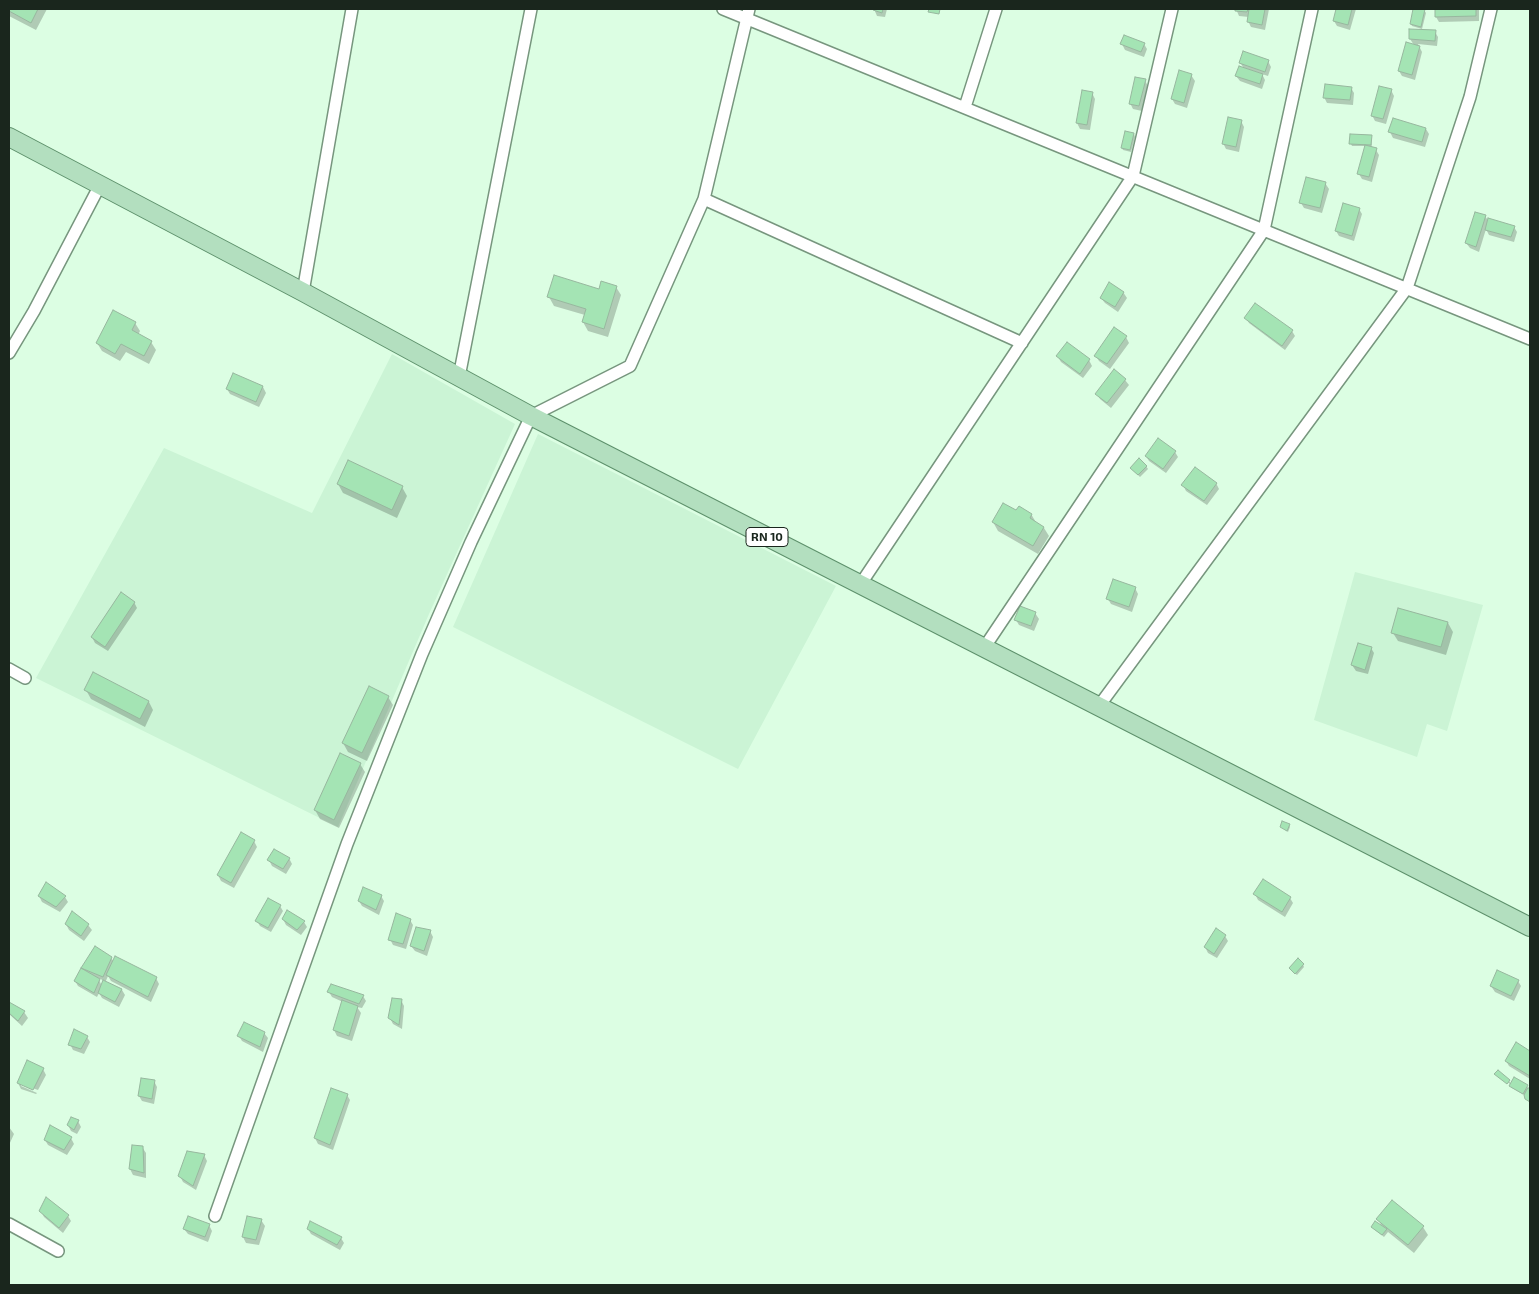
<!DOCTYPE html>
<html>
<head>
<meta charset="utf-8">
<style>
	body { margin:0 }
	#map { position:relative; width:1539px; height:1294px; overflow:hidden; background:#dcfee3; font-family:"Exo 2",sans-serif }
	canvas { display:block }
	.frame { position:absolute; inset:0; border:10px solid #1a261d; pointer-events:none }
</style>
</head>
<body>
<div id="map">
<canvas width="1539" height="1294"></canvas>
<div class="frame"></div>
</div>
<script>
const context = document.querySelector('canvas').getContext('2d');
context.lineJoin = 'round';
function paint(path, color) { context.fillStyle = color; context.fill(path, 'evenodd'); }
const shape = rows => new Path2D(rows.map(r => 'M' + r).join(''));
function stroke(path, color, width, dash) { context.strokeStyle = color; context.lineWidth = width; context.lineCap = dash ? 'butt' : 'round'; context.setLineDash(dash || []); context.stroke(path); }
function write(font, color, halo, rows, align = 'center') {
  context.font = font + ' "Exo 2",sans-serif'; context.lineWidth = 4; context.setLineDash([]); context.textBaseline = 'middle'; context.strokeStyle = halo; context.fillStyle = color; for (const [text, x, y, turn = 0] of rows) {
    context.save(); context.translate(x, y); context.rotate((+turn || 0) * Math.PI / 180); context.textAlign = isNaN(turn) ? turn : align; if (halo) context.strokeText(text, 0, 0); context.fillText(text, 0, 0); context.restore();
  }
}
const built = shape([
	[392,354,515,424,429,614,338,827,36,678,164,448,312,513],
	[538,434,836,586,738,769,453,627],
	[1355,572,1483,605,1447,731,1427,724,1417,757,1314,720]
]);
const shadow = shape([
	[9,9,47,9,36,30,9,16],
	[874,9,887,9,885,17,877,16],
	[1236,9,1269,9,1265,30,1251,27,1248,21,1249,17,1239,16],
	[1338,9,1356,9,1350,30,1337,26,1334,21],
	[1415,9,1424,10,1426,13,1422,29,1412,26,1411,24],
	[1436,9,1479,9,1479,21,1439,22,1436,17],
	[1435,32,1438,37,1437,46,1418,44,1422,52,1415,80,1402,76,1399,71,1414,45,1410,39],
	[1122,44,1144,44,1147,49,1144,57,1125,50],
	[1268,61,1271,67,1268,76,1262,74,1265,80,1262,89,1240,81,1236,76,1244,69,1240,62],
	[1191,75,1195,81,1187,108,1175,104,1172,99],
	[1145,81,1148,86,1142,111,1133,109,1130,103],
	[1351,88,1354,93,1353,105,1327,103,1324,97],
	[1391,90,1394,96,1386,124,1375,121,1372,115],
	[1092,93,1095,99,1090,130,1080,129,1077,123],
	[1241,121,1244,127,1239,152,1226,149,1223,143],
	[1426,129,1429,134,1425,147,1393,138,1390,132],
	[1134,134,1135,137,1131,152,1123,150,1122,148],
	[1371,136,1372,148,1376,150,1379,155,1372,182,1362,179,1359,174,1366,146,1352,146,1351,144],
	[1325,183,1329,189,1322,213,1304,208,1301,203],
	[1359,209,1362,214,1354,241,1339,236,1336,231],
	[1485,216,1489,222,1514,227,1517,232,1514,242,1489,235,1486,229,1479,252,1470,248,1466,243],
	[616,287,621,295,608,337,588,331,583,322,585,315,554,306,549,297],
	[1123,292,1127,298,1118,312,1105,303,1101,298],
	[1246,318,1292,331,1295,336,1285,350,1249,323],
	[135,323,140,331,138,335,151,342,156,350,149,364,126,352,120,361,102,351,97,343],
	[1126,337,1129,343,1110,369,1099,361,1096,356],
	[1067,344,1089,360,1092,366,1083,378,1061,362,1058,357],
	[1114,371,1125,380,1129,385,1111,408,1100,399,1097,394],
	[233,375,263,387,266,393,259,407,230,394,227,389],
	[1175,452,1178,457,1166,473,1149,461,1146,456],
	[1146,466,1148,469,1140,477,1133,470],
	[1216,483,1219,489,1207,505,1186,491,1183,485],
	[338,484,402,487,407,496,397,518,343,493],
	[1017,512,1031,514,1037,524,1044,528,1049,536,1038,554,998,531,993,522],
	[1135,588,1138,594,1132,612,1111,604,1108,599],
	[134,602,137,608,108,651,95,643,92,637],
	[1035,613,1039,619,1034,631,1019,625,1016,620],
	[1448,623,1453,632,1446,655,1398,641,1393,633],
	[1371,648,1374,653,1368,674,1356,671,1352,665],
	[86,690,149,702,153,710,145,727,91,699],
	[388,697,393,705,367,761,348,752,343,743],
	[360,764,365,772,339,828,320,819,315,810],
	[1289,825,1290,827,1288,832,1281,827],
	[254,841,257,847,234,888,221,881,218,875],
	[289,858,292,864,286,874,272,866,269,860],
	[1255,894,1290,898,1293,903,1285,917,1258,900],
	[39,896,65,897,68,902,60,912,42,902],
	[381,896,384,901,379,915,362,906,359,901],
	[280,906,283,911,271,932,260,926,257,921],
	[283,919,304,922,307,927,301,935,286,925],
	[410,920,413,925,406,949,393,945,390,939],
	[66,924,88,925,92,930,84,941,69,930],
	[430,931,433,937,427,956,415,951,411,946],
	[1225,936,1228,941,1217,958,1208,953,1205,947],
	[95,948,111,958,114,962,156,978,159,984,151,1002,111,981,108,976,105,983,122,990,125,995,119,1007,102,998,99,993,97,997,78,986,75,981],
	[98,978,105,981,102,986],
	[1303,965,1304,967,1297,975,1292,971],
	[1518,981,1521,986,1514,1001,1495,992,1491,986],
	[329,992,363,996,366,1001,362,1008,357,1007,361,1013,352,1041,337,1036,334,1030,343,1002,332,997],
	[401,1000,404,1006,402,1029,393,1024,390,1018],
	[9,1004,24,1012,28,1018,22,1026,9,1014],
	[264,1033,268,1038,263,1052,242,1041,239,1036],
	[87,1037,90,1042,84,1054,73,1050,70,1044],
	[1516,1044,1530,1053,1530,1079,1509,1066,1506,1061],
	[43,1069,46,1075,38,1090,21,1084,21,1086,37,1093,36,1094,21,1089,18,1083],
	[1496,1074,1509,1081,1511,1084,1527,1086,1529,1089,1530,1088,1530,1102,1524,1095,1512,1088,1510,1084],
	[154,1081,157,1087,154,1104,142,1101,139,1096],
	[347,1095,350,1100,333,1150,318,1144,315,1138],
	[78,1121,81,1127,77,1134,71,1131,68,1125],
	[9,1127,14,1134,9,1145],
	[51,1127,71,1138,74,1144,67,1155,48,1145,45,1140],
	[142,1147,146,1153,146,1178,133,1175,130,1169],
	[204,1155,207,1161,196,1190,183,1182,180,1176],
	[41,1211,68,1216,71,1221,63,1233,44,1217],
	[1378,1219,1423,1227,1428,1235,1414,1253,1388,1232,1384,1237,1374,1229,1372,1227,1383,1228],
	[261,1220,265,1226,259,1245,246,1243,243,1237],
	[209,1225,212,1231,208,1242,188,1234,184,1229],
	[308,1229,341,1238,344,1243,340,1250,311,1234]
]);
const building = shape([
	[9,9,38,9,31,23,9,11,9,9],
	[873,9,883,9,882,13,873,10,873,9],
	[929,9,940,9,939,14,928,12,929,9],
	[1235,9,1248,9,1247,12,1235,11,1235,9],
	[1249,9,1265,9,1262,25,1247,22,1249,9],
	[1336,9,1352,9,1348,25,1333,21,1336,9],
	[1413,9,1425,9,1421,27,1410,24,1413,9],
	[1435,9,1476,9,1476,16,1435,17,1435,9],
	[1409,29,1436,30,1435,41,1409,39,1409,29],
	[1124,35,1145,43,1141,52,1120,44,1124,35],
	[1406,42,1420,46,1412,75,1398,71,1406,42],
	[1243,51,1269,60,1265,72,1239,63,1243,51],
	[1239,66,1263,74,1260,84,1235,76,1239,66],
	[1179,70,1192,74,1184,103,1171,99,1179,70],
	[1135,77,1146,79,1139,106,1129,104,1135,77],
	[1325,84,1352,87,1350,100,1323,98,1325,84],
	[1379,86,1392,89,1383,119,1371,116,1379,86],
	[1082,90,1093,92,1087,125,1076,123,1082,90],
	[1228,117,1242,120,1236,147,1222,144,1228,117],
	[1393,118,1426,128,1422,142,1388,132,1393,118],
	[1125,131,1134,133,1130,150,1121,148,1125,131],
	[1350,134,1372,135,1371,145,1349,144,1350,134],
	[1365,145,1377,148,1369,177,1357,174,1365,145],
	[1306,177,1326,182,1320,208,1299,203,1306,177],
	[1343,203,1360,208,1352,236,1335,231,1343,203],
	[1475,212,1486,215,1476,247,1465,243,1475,212],
	[1488,218,1515,226,1511,237,1485,230,1488,218],
	[554,275,599,289,601,281,617,286,604,329,582,322,586,309,547,297,554,275],
	[1109,282,1124,292,1115,307,1100,298,1109,282],
	[1255,303,1293,330,1282,346,1244,318,1255,303],
	[113,310,136,322,132,330,152,341,144,356,121,344,115,354,96,343,113,310],
	[1114,327,1127,336,1107,364,1094,356,1114,327],
	[1067,342,1090,359,1080,374,1056,356,1067,342],
	[1114,369,1126,379,1107,403,1095,394,1114,369],
	[233,373,263,386,256,402,226,389,233,373],
	[1158,438,1176,451,1163,469,1145,456,1158,438],
	[1139,458,1147,466,1138,475,1130,468,1139,458],
	[348,460,403,486,392,510,337,484,348,460],
	[1195,467,1217,483,1204,501,1181,485,1195,467],
	[1003,503,1016,510,1019,506,1032,514,1030,518,1044,527,1033,546,992,522,1003,503],
	[1113,579,1136,587,1129,607,1106,599,1113,579],
	[121,592,135,602,105,647,91,637,121,592],
	[1020,606,1036,612,1031,626,1014,620,1020,606],
	[1398,608,1448,622,1441,647,1391,633,1398,608],
	[1358,643,1372,647,1365,670,1351,665,1358,643],
	[93,672,149,701,140,719,84,690,93,672],
	[369,686,389,696,362,753,342,743,369,686],
	[340,753,361,763,334,820,314,810,340,753],
	[1282,821,1290,824,1287,831,1280,827,1282,821],
	[241,832,255,840,231,883,217,875,241,832],
	[274,849,290,858,283,869,267,860,274,849],
	[1263,879,1291,897,1282,912,1253,894,1263,879],
	[46,882,66,896,56,907,38,896,46,882],
	[363,887,382,895,376,910,358,901,363,887],
	[268,898,281,905,268,928,255,921,268,898],
	[287,910,305,921,297,930,282,919,287,910],
	[72,911,89,924,81,936,65,924,72,911],
	[396,913,411,919,403,944,388,940,396,913],
	[416,927,431,930,424,951,410,946,416,927],
	[1216,928,1226,935,1214,954,1204,947,1216,928],
	[95,946,112,957,103,977,81,968,95,946],
	[115,956,157,977,148,997,106,975,115,956],
	[1298,958,1304,964,1295,974,1289,968,1298,958],
	[81,968,100,979,94,993,74,981,81,968],
	[1497,970,1519,980,1511,996,1490,986,1497,970],
	[103,980,122,989,115,1002,98,993,103,980],
	[331,984,364,995,359,1004,327,992,331,984],
	[392,998,402,999,399,1025,388,1018,392,998],
	[342,1000,358,1006,349,1036,333,1030,342,1000],
	[9,1002,25,1011,18,1021,9,1013,9,1002],
	[244,1022,265,1032,260,1047,237,1036,244,1022],
	[74,1029,88,1036,81,1049,68,1045,74,1029],
	[1516,1042,1530,1051,1530,1076,1505,1061,1516,1042],
	[27,1060,44,1068,33,1090,17,1083,27,1060],
	[1498,1070,1510,1080,1507,1084,1494,1074,1498,1070],
	[1514,1077,1528,1085,1523,1094,1509,1086,1514,1077],
	[141,1078,155,1080,152,1099,138,1096,141,1078],
	[1530,1087,1530,1102,1525,1099,1524,1095,1527,1089,1530,1087],
	[331,1088,348,1094,330,1145,314,1138,331,1088],
	[71,1117,79,1120,74,1130,67,1125,71,1117],
	[50,1125,72,1137,64,1150,44,1140,50,1125],
	[132,1145,143,1146,144,1173,129,1169,132,1145],
	[187,1151,205,1154,193,1186,178,1176,187,1151],
	[46,1197,69,1215,59,1228,39,1211,46,1197],
	[1392,1200,1424,1226,1408,1245,1376,1219,1392,1200],
	[188,1216,210,1224,205,1237,183,1229,188,1216],
	[247,1216,262,1219,256,1240,242,1237,247,1216],
	[310,1221,342,1237,337,1245,307,1229,310,1221],
	[1375,1221,1387,1229,1382,1235,1371,1227,1375,1221]
]);
const street = shape([
	[723,9,1530,339],
	[965,107,996,9],
	[704,199,1022,343],
	[303,292,352,9],
	[9,353,34,311,100,185],
	[459,377,531,9],
	[860,585,1133,176,1172,9],
	[984,648,1264,230,1312,9],
	[9,669,25,678],
	[1099,706,1407,288,1470,97,1491,9],
	[215,1216,347,844,422,654,471,542,531,416,630,366,704,199,749,9],
	[9,1224,58,1251]
]);
const primary = shape([
	[9,137,303,292,531,416,1530,927]
]);
const shields = [
	[767,537,42]
];
const shieldNames = [
	["RN 10",767,537]
];
paint(built, '#cbf4d5');
paint(shadow, '#0003');
paint(building, '#a4e4b4');
stroke(building, '#97b79e', 1);
stroke(street, '#77967e', 14);
stroke(primary, '#5d906b', 20);
stroke(street, '#fff', 11);
stroke(primary, '#b3dfbf', 18);
for (const [x, y, w] of shields) { const box = new Path2D(); box.roundRect(x - w / 2, y - 9.5, w, 19, 4); context.fillStyle = '#fff'; context.fill(box); stroke(box, '#1a261d', 1); }
write('bold 12px', '#1a261d', null, shieldNames);
</script>
</body>
</html>
